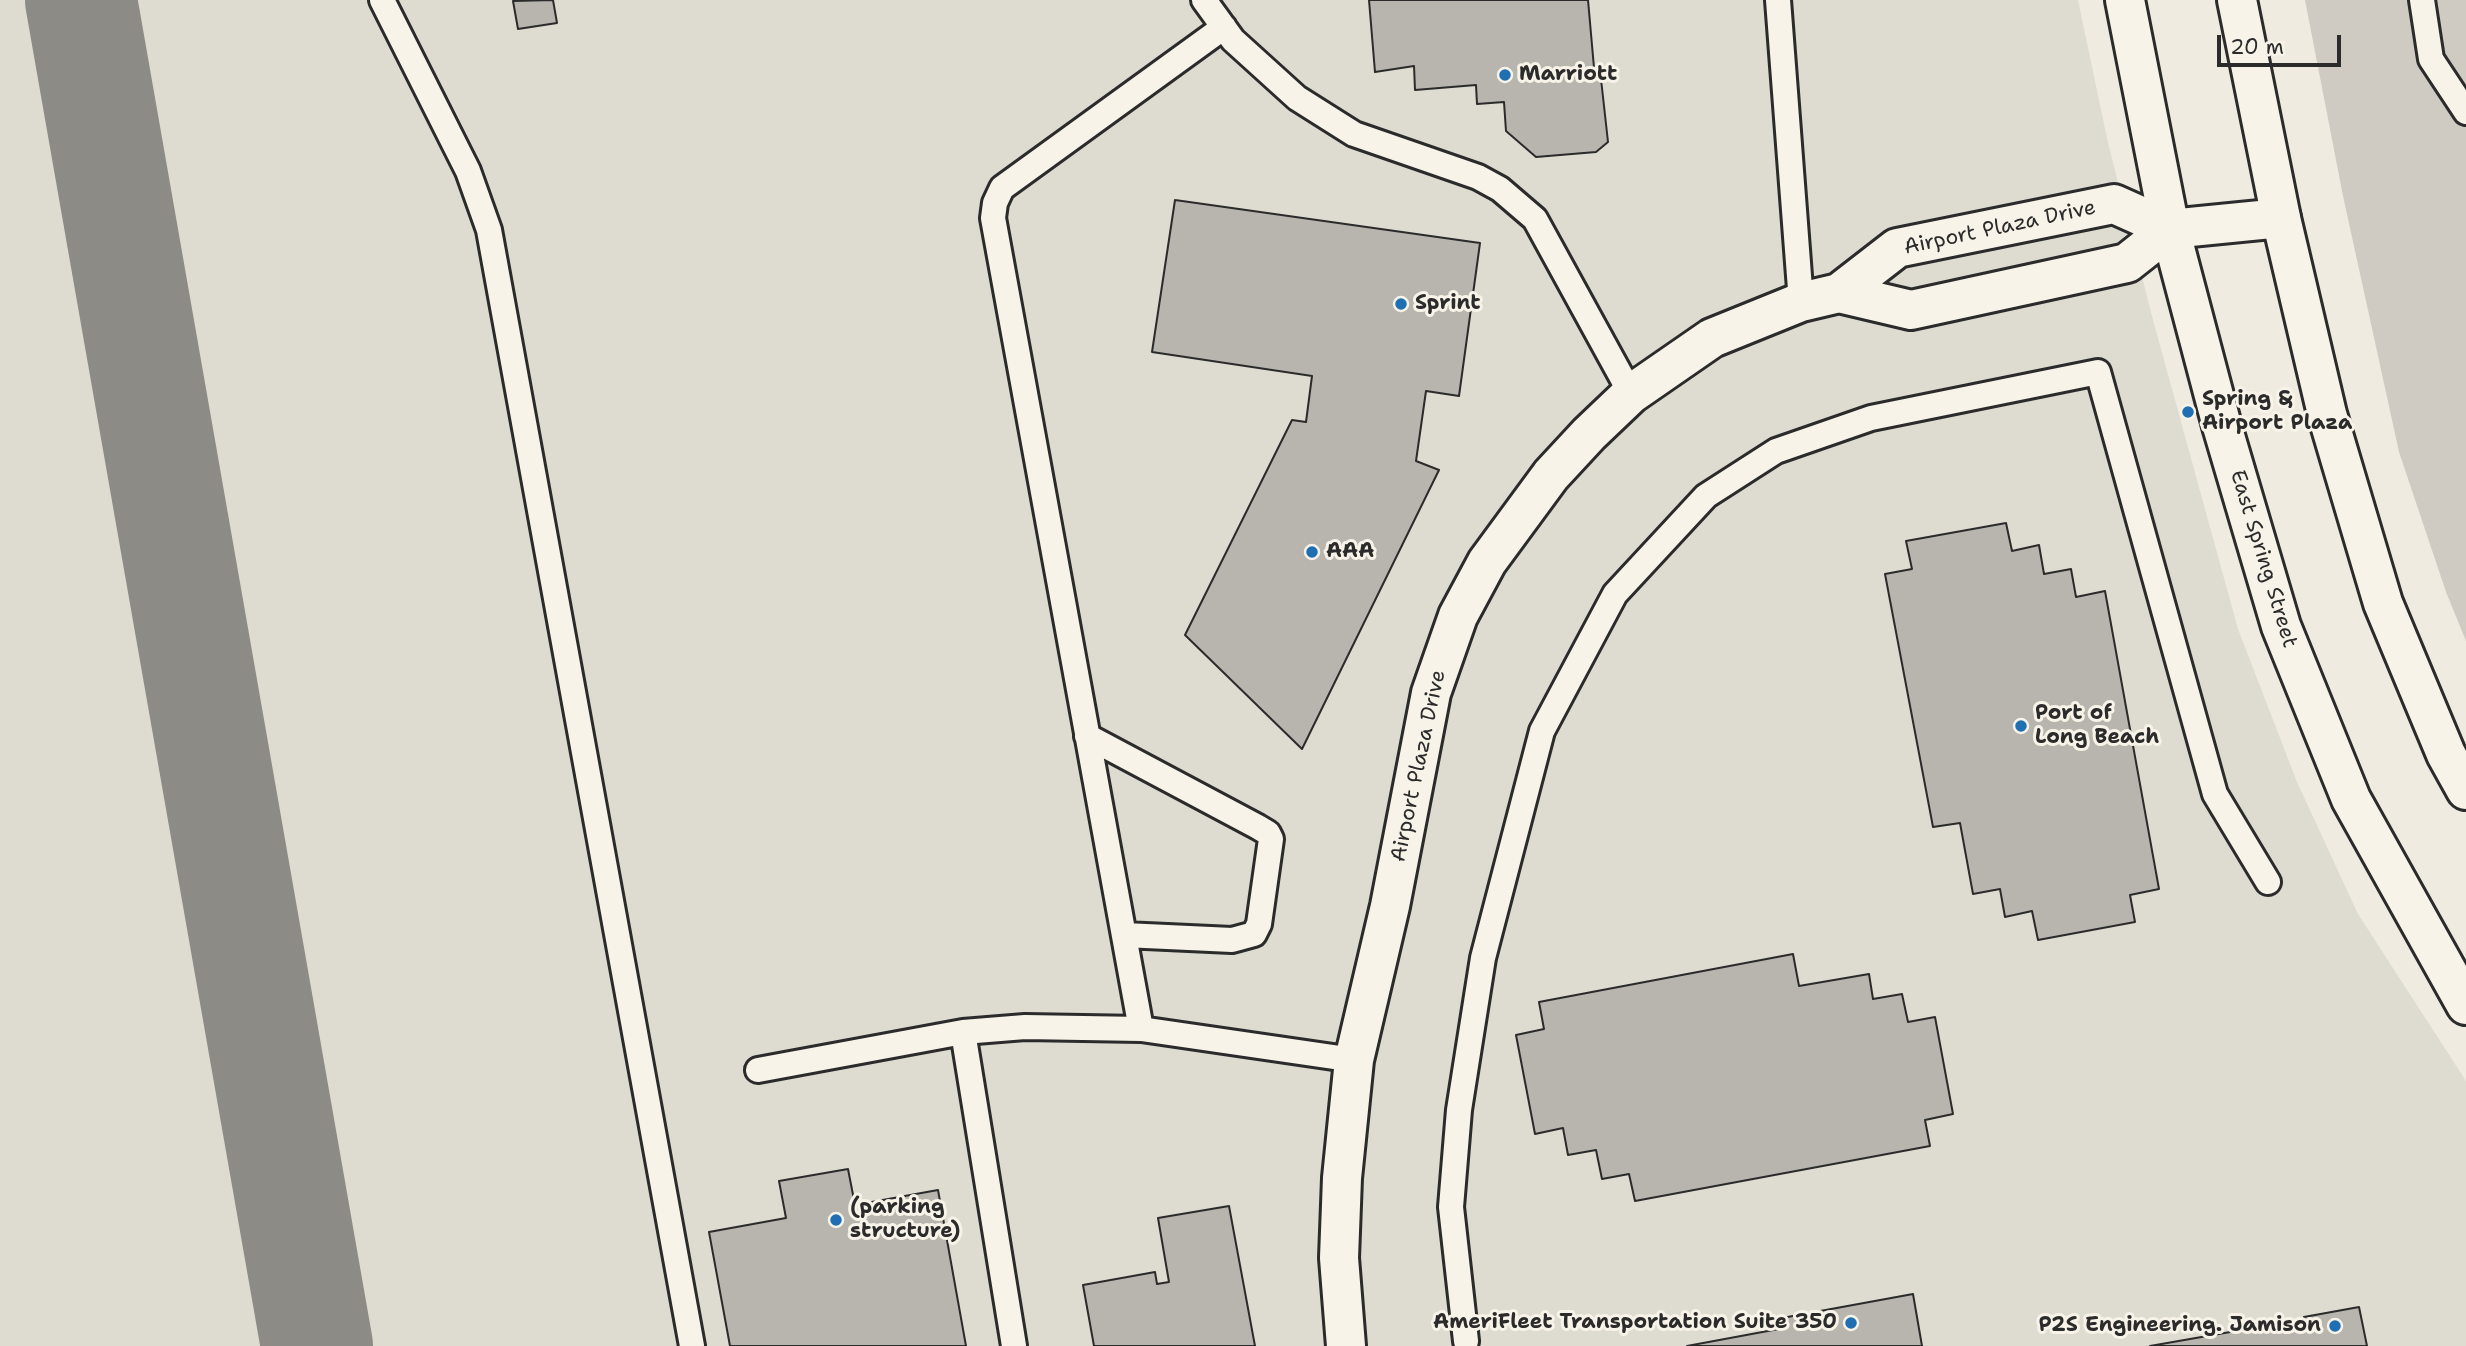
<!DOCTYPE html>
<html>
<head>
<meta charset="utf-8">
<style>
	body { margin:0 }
	#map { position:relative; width:2466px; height:1346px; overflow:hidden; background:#efebe0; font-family:"Shantell Sans",sans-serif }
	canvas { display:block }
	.scale { position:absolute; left:2217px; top:35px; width:124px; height:32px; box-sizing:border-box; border:4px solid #2b2b2b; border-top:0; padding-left:9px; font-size:21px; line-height:24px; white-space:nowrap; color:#2b2b2b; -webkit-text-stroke:5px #f7f3e8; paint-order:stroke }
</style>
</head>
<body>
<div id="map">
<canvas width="2466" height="1346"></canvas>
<div class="scale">20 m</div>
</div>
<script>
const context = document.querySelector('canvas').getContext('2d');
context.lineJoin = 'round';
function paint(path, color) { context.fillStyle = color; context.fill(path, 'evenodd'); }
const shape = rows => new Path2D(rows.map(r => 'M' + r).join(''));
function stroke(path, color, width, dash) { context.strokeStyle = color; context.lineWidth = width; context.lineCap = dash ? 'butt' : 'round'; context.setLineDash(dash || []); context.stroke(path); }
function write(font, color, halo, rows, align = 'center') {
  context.font = font + ' "Shantell Sans",sans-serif'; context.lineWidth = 6; context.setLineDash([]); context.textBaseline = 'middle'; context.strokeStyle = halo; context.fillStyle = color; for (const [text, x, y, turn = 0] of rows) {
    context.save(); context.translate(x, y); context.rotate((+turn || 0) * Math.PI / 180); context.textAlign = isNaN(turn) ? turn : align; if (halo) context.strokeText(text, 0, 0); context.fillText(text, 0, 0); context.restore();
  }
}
const built = shape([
	[0,0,2078,0,2108,143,2153,320,2238,629,2297,782,2358,914,2466,1081,2466,1346,0,1346]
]);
const green = shape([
	[2305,0,2466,0,2466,641,2446,592,2399,452,2343,196]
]);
const taxiway = shape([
	[81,0,317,1346]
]);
const building = shape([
	[553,0,557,23,518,29,513,1,553,0],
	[1369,0,1588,0,1595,79,1601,79,1608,142,1596,152,1536,157,1506,131,1504,102,1477,104,1476,85,1415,90,1414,66,1375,72,1369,0],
	[1175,200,1480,243,1459,396,1426,391,1416,461,1439,470,1302,749,1185,635,1292,420,1306,422,1312,376,1152,352,1175,200],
	[2006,523,2012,551,2039,545,2044,574,2071,569,2076,597,2105,591,2159,889,2130,895,2135,922,2038,940,2032,911,2005,917,2000,889,1973,894,1960,823,1933,827,1885,574,1912,569,1906,541,2006,523],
	[1793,954,1799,986,1869,974,1873,999,1902,994,1908,1022,1935,1017,1953,1114,1925,1120,1930,1146,1635,1201,1629,1174,1602,1179,1596,1150,1568,1155,1563,1128,1535,1134,1516,1035,1544,1029,1539,1002,1793,954],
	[848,1169,855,1205,938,1190,966,1346,730,1346,709,1232,786,1218,779,1181,848,1169],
	[1229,1206,1255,1346,1094,1346,1083,1285,1155,1272,1157,1284,1169,1282,1158,1218,1229,1206],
	[1913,1294,1922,1346,1687,1346,1784,1328,1782,1318,1913,1294],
	[2359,1307,2367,1346,2150,1346,2276,1324,2297,1324,2309,1327,2304,1317,2359,1307]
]);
const service = shape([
	[382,0,468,171,489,230,692,1346],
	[1204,0,1233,40,1297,98,1354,134,1478,177,1500,189,1535,219,1631,394],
	[1778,0,1801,302],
	[2422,0,2431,59,2466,112],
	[1087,736,1258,827,1268,833,1271,839,1259,924,1254,934,1232,940,1124,935],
	[1141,1029,993,218,995,203,1002,188,1224,27],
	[963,1032,1014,1346],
	[758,1070,963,1032,1025,1027,1141,1029,1354,1060],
	[1466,1341,1451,1207,1459,1110,1483,958,1542,731,1615,594,1706,496,1776,451,1871,418,2098,372,2215,794,2268,882]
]);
const minor = shape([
	[1839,293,1911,310,2127,263,2170,229],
	[1346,1346,1339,1258,1342,1178,1354,1060,1390,906,1431,693,1458,616,1487,562,1551,475,1589,434,1631,394,1712,338,1801,302,1839,293,1897,248,2114,204,2170,229,2281,218]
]);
const secondary = shape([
	[2125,0,2170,229,2222,426,2281,626,2351,799,2466,1005],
	[2237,0,2281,218,2327,414,2383,603,2446,754,2466,790]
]);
const markers = [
	[1505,75,7,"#1f6fb2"],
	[1401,304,7,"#1f6fb2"],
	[2188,412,7,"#1f6fb2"],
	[1312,552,7,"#1f6fb2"],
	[2021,726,7,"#1f6fb2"],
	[836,1220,7,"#1f6fb2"],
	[1851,1323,7,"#1f6fb2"],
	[2335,1326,7,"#1f6fb2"]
];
const poiNames = [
	["Marriott",1519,75],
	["Sprint",1415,304],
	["Spring &",2202,400],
	["Airport Plaza",2202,424],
	["AAA",1326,552],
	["Port of",2035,714],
	["Long Beach",2035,738],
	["(parking",850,1208],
	["structure)",850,1232],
	["AmeriFleet Transportation Suite 350",1837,1323,"right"],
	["P2S Engineering. Jamison",2321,1326,"right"]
];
const streetNames = [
	["Airport Plaza Drive",2000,228,-12],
	["East Spring Street",2263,559,73],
	["Airport Plaza Drive",1419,766,-78]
];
paint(built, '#dedbd1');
paint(green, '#cfcbc2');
stroke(taxiway, '#8d8b86', 112);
paint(building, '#b8b5ae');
stroke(building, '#2b2b2b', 2);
stroke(service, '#2b2b2b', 30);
stroke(minor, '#2b2b2b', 44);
stroke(secondary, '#2b2b2b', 44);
stroke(service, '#f7f3e8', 24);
stroke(minor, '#f7f3e8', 38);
stroke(secondary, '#f7f3e8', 38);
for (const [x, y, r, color] of markers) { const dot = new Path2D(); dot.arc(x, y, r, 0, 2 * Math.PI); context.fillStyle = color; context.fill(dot); stroke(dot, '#f7f3e8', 2.5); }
write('bold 21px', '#2b2b2b', '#f7f3e8', poiNames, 'left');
write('21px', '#2b2b2b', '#f7f3e8', streetNames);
</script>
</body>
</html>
